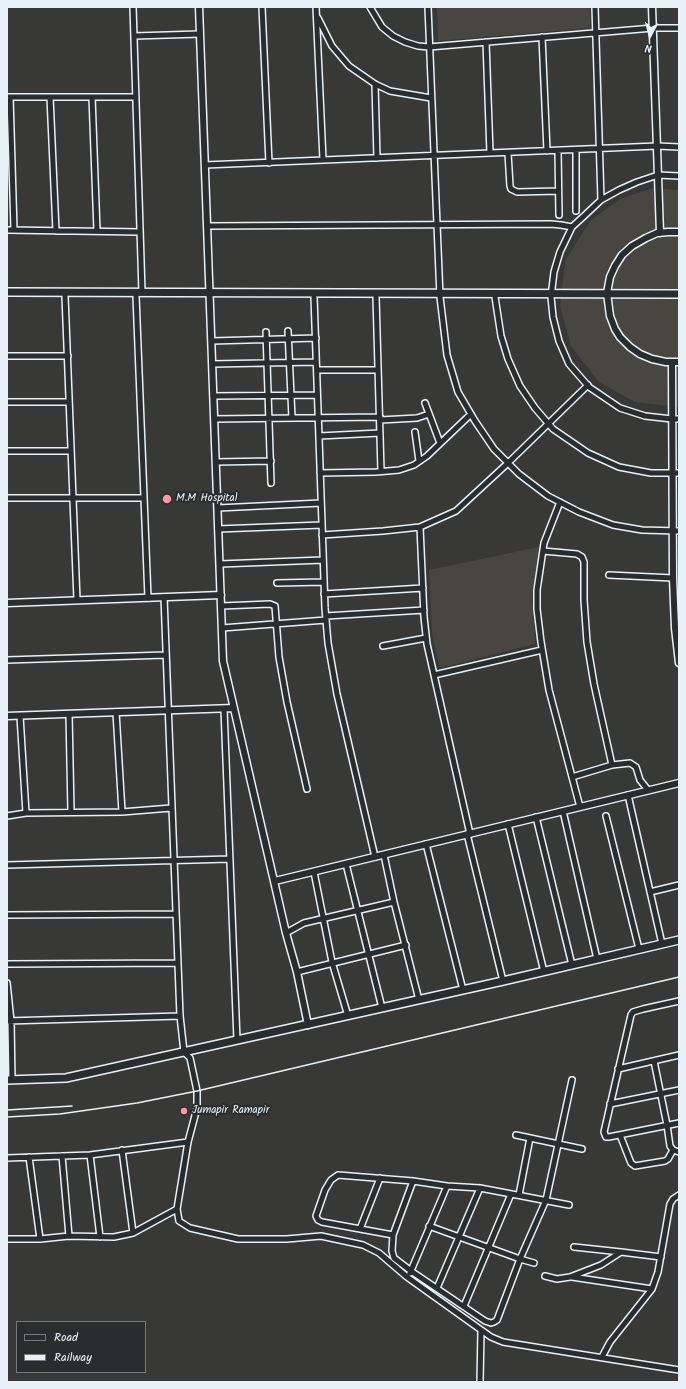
<!DOCTYPE html>
<html>
<head>
<meta charset="utf-8">
<style>
	body { margin:0 }
	#map { position:relative; width:686px; height:1389px; overflow:hidden; background:#383836; font-family:Kalam,sans-serif }
	canvas { display:block }
	.frame { position:absolute; inset:0; border:8px solid #e8f1f8; pointer-events:none }
	.legend { position:absolute; left:16px; top:1321px; width:130px; height:52px; box-sizing:border-box; background:#2a2d2e; border:1px solid #767b7f; margin:0; padding:5px 7px; list-style:none; font-size:12px; color:#e8f1f8 }
	.legend li { display:flex; align-items:center; gap:8px; height:20px }
	.legend b { width:20px; border:1px solid #767b7f }
	.north { position:absolute; left:630px; top:16px; width:40px; height:40px; -webkit-text-stroke:3px #2a2d2e; paint-order:stroke; rotate:187deg; font-size:11px; font-weight:700; line-height:16px; text-align:center; color:#e8f1f8 }
	.north::after { content:''; display:block; margin:auto; width:14px; height:18px; background:#e8f1f8; clip-path:polygon(50% 0,100% 100%,50% 72%,0 100%) }
</style>
</head>
<body>
<div id="map">
<canvas width="686" height="1389"></canvas>
<div class="frame"></div>
<ul class="legend">
<li><b style="height:5px;background:#2a2d2e"></b>Road</li>
<li><b style="height:5px;background:#e8f1f8"></b>Railway</li>
</ul>
<div class="north">N</div>
</div>
<script>
const context = document.querySelector('canvas').getContext('2d');
context.lineJoin = 'round';
function paint(path, color) { context.fillStyle = color; context.fill(path, 'evenodd'); }
const shape = rows => new Path2D(rows.map(r => 'M' + r).join(''));
function stroke(path, color, width, dash) { context.strokeStyle = color; context.lineWidth = width; context.lineCap = dash ? 'butt' : 'round'; context.setLineDash(dash || []); context.stroke(path); }
function write(font, color, halo, rows, align = 'center') {
  context.font = font + ' Kalam,sans-serif'; context.lineWidth = 4; context.setLineDash([]); context.textBaseline = 'middle'; context.strokeStyle = halo; context.fillStyle = color; for (const [text, x, y, turn = 0] of rows) {
    context.save(); context.translate(x, y); context.rotate((+turn || 0) * Math.PI / 180); context.textAlign = isNaN(turn) ? turn : align; if (halo) context.strokeText(text, 0, 0); context.fillText(text, 0, 0); context.restore();
  }
}
const built = shape([
	[437,7,590,7,590,28,438,41],
	[654,188,679,190,679,407,635,402,599,382,571,346,560,306,565,261,591,220,622,198],
	[539,547,532,596,535,644,440,668,432,633,429,570]
]);
const minor = shape([
	[133,7,142,292],
	[262,7,269,163],
	[316,7,323,160],
	[370,7,382,27,393,36,405,42,418,46,429,47,653,28,679,28],
	[428,7,440,297,447,355,458,392,475,421,494,449,519,474,548,496,579,512,613,525,642,530,679,531],
	[595,7,601,200],
	[318,18,332,46,349,66,375,84,390,91,431,98],
	[134,36,200,34],
	[542,37,547,151],
	[486,42,490,153],
	[375,84,377,158],
	[8,97,136,97],
	[10,97,14,230],
	[50,97,56,231],
	[92,97,97,231],
	[576,150,576,211],
	[558,151,559,215],
	[508,153,510,186,511,189,517,192,558,191],
	[205,165,657,146,679,147],
	[679,176,658,175,637,182,619,190,601,200,584,216,572,227,560,252,554,272,551,297,553,317,559,341,569,364,589,387,620,408,645,416,672,419,679,419],
	[207,226,551,224,561,225,572,227],
	[7,230,140,232],
	[65,296,77,600],
	[136,296,148,598],
	[314,297,325,608,328,643,337,694,375,857],
	[376,297,381,471],
	[495,297,501,336,508,359,520,386,535,408,553,429,588,453,619,467,651,473,679,473],
	[288,331,292,418],
	[266,332,271,483],
	[212,341,316,338],
	[7,356,68,356],
	[212,364,316,362],
	[317,370,378,370],
	[213,396,317,395],
	[7,402,69,402],
	[425,403,440,443],
	[214,419,380,417],
	[380,420,417,418,429,414],
	[415,432,419,461],
	[319,436,380,433],
	[7,451,71,451],
	[216,462,271,461],
	[320,473,376,472,399,470,414,465,427,456,471,414],
	[7,498,144,498],
	[560,502,544,543,537,590,537,609,541,642,549,690,580,807],
	[218,508,321,503],
	[420,527,424,617,427,644,470,834],
	[218,529,322,525],
	[322,535,383,531,420,527,456,511,508,463,588,385],
	[543,551,577,554,582,557,584,562,584,600,587,642,594,684,612,765],
	[220,564,323,560],
	[609,575,673,578],
	[277,583,324,582],
	[324,594,423,588],
	[164,597,180,1016,184,1052,190,1058,197,1091,197,1108,188,1142,177,1209,179,1221,190,1228,238,1239,287,1239,321,1236,363,1245,379,1253,407,1277,491,1337,503,1342,679,1370],
	[221,606,270,604,275,606,279,657,287,702,307,789],
	[326,616,424,610],
	[222,628,326,620],
	[383,646,426,638],
	[7,660,166,655],
	[434,675,542,650],
	[224,709,237,1040],
	[116,712,122,812],
	[69,714,71,812],
	[20,716,26,813],
	[572,777,612,765,630,763,636,767,640,780,648,790],
	[628,795,662,944],
	[563,811,597,959],
	[7,816,26,813,122,812,171,808],
	[606,816,639,949],
	[536,817,572,965],
	[508,824,544,972],
	[467,834,503,981],
	[426,844,463,990],
	[384,855,394,902,419,1000],
	[346,864,382,1008],
	[7,865,230,859],
	[314,872,332,962,348,1016],
	[650,892,679,885],
	[7,915,176,914],
	[286,933,304,923,394,902],
	[7,964,178,963],
	[297,972,406,945],
	[7,983,11,1021,12,1080],
	[679,1001,643,1009,633,1012,631,1015,604,1132,606,1137,609,1137,679,1123],
	[7,1021,180,1016],
	[654,1061,667,1125,670,1146,673,1150,679,1152],
	[618,1069,679,1055],
	[610,1104,679,1090],
	[516,1135,582,1149],
	[620,1135,631,1163,635,1166,665,1161,668,1159,673,1150],
	[122,1150,133,1233],
	[90,1155,100,1237],
	[62,1156,69,1236],
	[29,1157,40,1239],
	[7,1158,90,1155,188,1142],
	[413,1181,393,1235,392,1251,394,1258,411,1271,485,1321,491,1323,494,1322,497,1320,520,1259,546,1200,572,1080],
	[519,1195,530,1138],
	[429,1226,520,1259,534,1263],
	[360,1229,380,1178],
	[393,1235,322,1222,318,1220,316,1216,325,1190,331,1180,338,1175,413,1181,447,1186],
	[7,1239,40,1239,69,1236,114,1237,133,1233,177,1209],
	[574,1247,621,1252],
	[410,1273,447,1186,480,1188,569,1205],
	[545,1276,557,1279,570,1277,601,1265,621,1252,661,1257],
	[572,1277,652,1289],
	[437,1288,480,1188],
	[464,1306,511,1194],
	[602,1357,610,1342,652,1289,658,1272,670,1204,673,1199,679,1195],
	[480,1382,481,1330]
]);
const tertiary = shape([
	[199,7,223,661,286,933,297,972,308,1025],
	[652,7,660,233],
	[679,232,668,232,657,233,646,238,632,246,622,255,615,266,610,277,607,293,610,316,615,329,620,337,630,347,640,354,652,359,666,362,679,362],
	[672,363,673,578,675,628,679,663],
	[7,603,221,595],
	[7,716,234,708],
	[275,881,679,783]
]);
const secondary = shape([
	[7,292,679,294],
	[7,1080,66,1078,503,981,679,940]
]);
const rail = shape([
	[7,1110,72,1106],
	[7,1117,60,1114,137,1103,197,1091,679,977]
]);
const markers = [
	[167,499,5,"#ff9aa2"],
	[184,1111,4,"#ff9aa2"]
];
const poiNames = [
	["M.M Hospital",176,499],
	["Jumapir Ramapir",192,1111]
];
paint(built, '#484640');
stroke(minor, '#e8f1f8', 8);
stroke(tertiary, '#e8f1f8', 9);
stroke(secondary, '#e8f1f8', 10);
stroke(minor, '#2a2d2e', 5);
stroke(tertiary, '#2a2d2e', 6);
stroke(secondary, '#2a2d2e', 7);
stroke(rail, '#e8f1f8', 1.5);
for (const [x, y, r, color] of markers) { const dot = new Path2D(); dot.arc(x, y, r, 0, 2 * Math.PI); context.fillStyle = color; context.fill(dot); stroke(dot, '#2a2d2e', 1.5); }
write('11px', '#e8f1f8', '#2a2d2e', poiNames, 'left');
</script>
</body>
</html>
